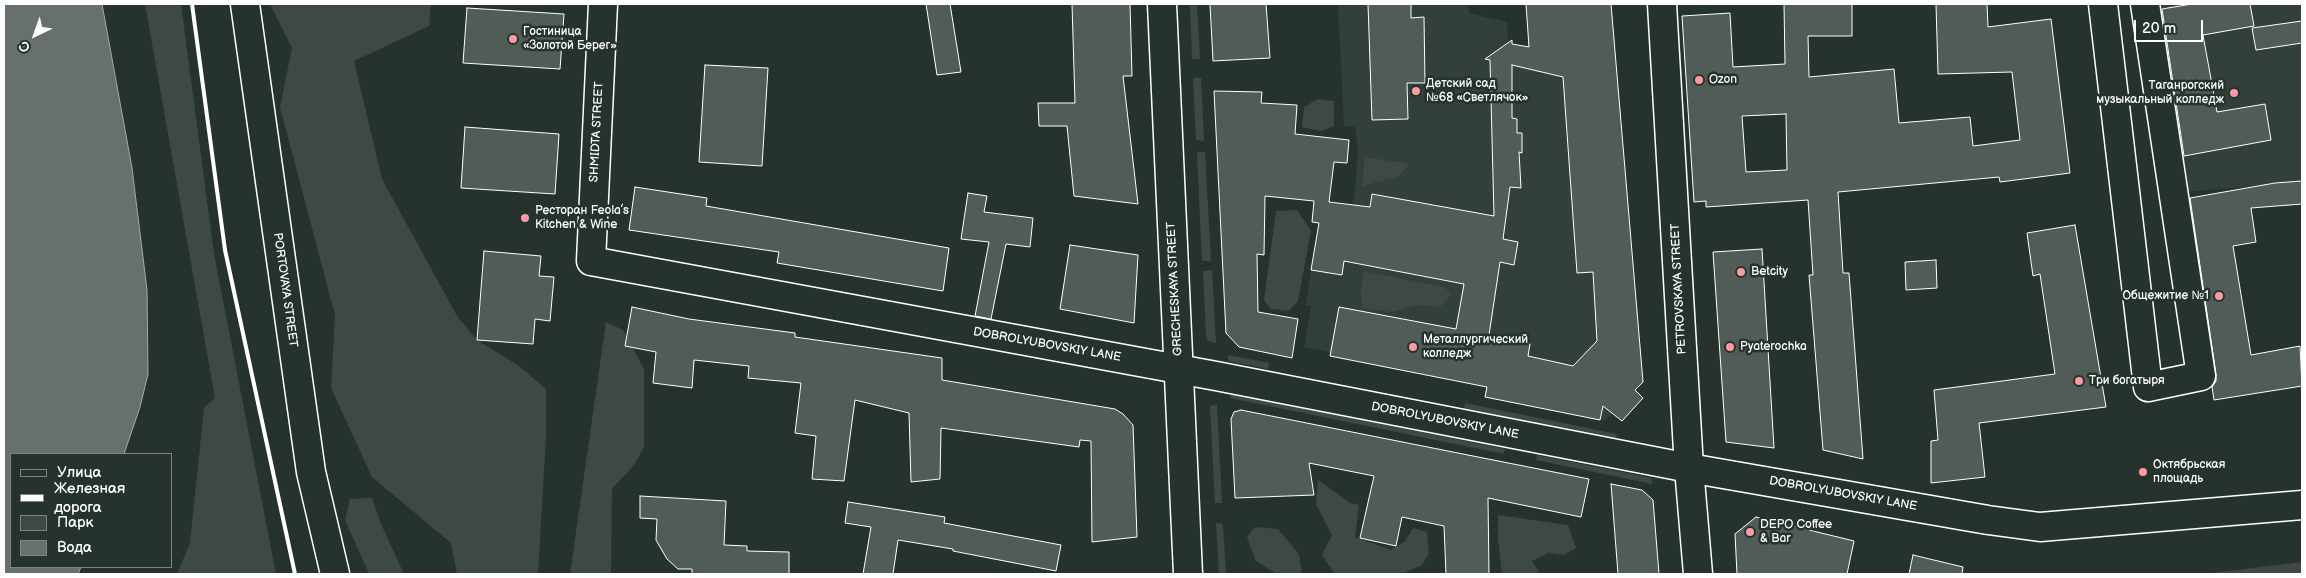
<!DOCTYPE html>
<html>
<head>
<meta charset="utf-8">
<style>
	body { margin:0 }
	#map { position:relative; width:2306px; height:578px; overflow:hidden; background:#26332d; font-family:"Balsamiq Sans",sans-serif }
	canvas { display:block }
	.frame { position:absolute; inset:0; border:5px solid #fff; pointer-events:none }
	.legend { position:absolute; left:10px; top:453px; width:162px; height:115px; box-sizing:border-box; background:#26332d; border:1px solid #7d8581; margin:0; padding:6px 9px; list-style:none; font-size:15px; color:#fff }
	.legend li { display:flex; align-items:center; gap:10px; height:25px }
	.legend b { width:25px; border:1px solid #7d8581 }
	.north { position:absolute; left:10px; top:10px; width:50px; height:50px; -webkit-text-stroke:4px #26332d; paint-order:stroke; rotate:222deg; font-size:14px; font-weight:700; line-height:20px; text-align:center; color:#fff }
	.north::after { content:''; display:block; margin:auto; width:18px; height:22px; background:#fff; clip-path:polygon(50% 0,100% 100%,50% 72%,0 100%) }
	.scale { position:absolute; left:2134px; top:20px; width:69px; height:22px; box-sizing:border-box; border:2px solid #fff; border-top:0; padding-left:6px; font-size:15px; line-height:18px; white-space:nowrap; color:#fff; -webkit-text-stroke:4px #26332d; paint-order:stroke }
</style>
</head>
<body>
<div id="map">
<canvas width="2306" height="578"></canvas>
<div class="frame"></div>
<ul class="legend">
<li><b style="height:6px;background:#26332d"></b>Улица</li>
<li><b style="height:6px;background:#fff"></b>Железная дорога</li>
<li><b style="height:14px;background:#3e4944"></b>Парк</li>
<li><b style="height:14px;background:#67706c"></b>Вода</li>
</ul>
<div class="north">С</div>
<div class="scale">20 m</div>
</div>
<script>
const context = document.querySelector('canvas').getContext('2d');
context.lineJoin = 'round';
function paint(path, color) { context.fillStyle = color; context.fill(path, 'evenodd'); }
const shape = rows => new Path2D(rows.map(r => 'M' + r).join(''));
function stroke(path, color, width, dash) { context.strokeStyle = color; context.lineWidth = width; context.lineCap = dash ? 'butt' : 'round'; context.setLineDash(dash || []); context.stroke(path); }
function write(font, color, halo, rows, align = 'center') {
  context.font = font + ' "Balsamiq Sans",sans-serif'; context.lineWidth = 5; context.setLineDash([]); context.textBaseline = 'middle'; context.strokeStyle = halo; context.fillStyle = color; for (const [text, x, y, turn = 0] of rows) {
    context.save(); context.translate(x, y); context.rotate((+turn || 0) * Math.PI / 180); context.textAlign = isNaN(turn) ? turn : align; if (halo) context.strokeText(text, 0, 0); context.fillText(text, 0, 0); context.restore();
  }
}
const built = shape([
	[1338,4,1467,4,1469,13,1507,22,1508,43,1548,51,1615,51,1643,382,1635,390,1643,398,1622,421,1613,413,1604,421,1485,397,1487,387,1330,356,1330,352,1304,347,1311,306,1306,305,1311,270,1342,275,1355,190,1358,150,1355,127,1344,126],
	[2152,4,2302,4,2302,182,2183,192]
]);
const green = shape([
	[145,4,181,4,214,254,276,574,177,574,190,543,204,408,215,398],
	[270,4,431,4,429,26,354,61,382,179,457,316,477,340,519,366,546,389,546,436,538,574,457,574,451,543,372,477,331,388,335,315,280,107,292,48],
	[1190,4,1197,4,1200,59,1192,59],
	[1193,78,1201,78,1204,141,1196,140],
	[1318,99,1334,101,1334,126,1321,131,1302,127,1304,107],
	[1197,152,1205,152,1211,261,1202,261],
	[1365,157,1410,164,1396,178,1379,181,1362,187],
	[1297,210,1311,231,1298,301,1289,311,1271,309,1264,300,1276,211],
	[1212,270,1216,343,1208,341,1206,336,1203,271],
	[1364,271,1444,287,1452,294,1440,307,1415,305,1392,312,1362,308,1361,290],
	[606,322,623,330,644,369,644,447,634,465,612,489,611,574,570,574],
	[1228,355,1269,363,1268,369,1228,361],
	[1232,394,1505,449,1504,454,1230,398],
	[1465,403,1617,434,1616,439,1464,409],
	[1217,405,1222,503,1215,503,1210,406],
	[1537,455,1651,478,1652,484,1536,460],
	[1318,480,1350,503,1359,505,1355,537,1391,550,1405,541,1413,528,1427,532,1429,553,1422,565,1402,574,1334,573,1322,555,1332,535,1316,504],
	[372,498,381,524,404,574,369,574,345,520,350,499],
	[1498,515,1568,525,1576,548,1564,555,1548,553,1532,561,1540,574,1502,574,1498,539],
	[1216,523,1223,524,1226,574,1219,574],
	[1255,527,1278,529,1299,554,1302,574,1277,574,1256,561,1247,537],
	[2302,562,2302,574,2200,574,2220,572]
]);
const water = shape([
	[4,4,102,4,132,168,147,290,148,374,140,407,124,454,11,454,11,567,81,567,78,574,4,574,4,4]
]);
const building = shape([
	[926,4,950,4,961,72,937,75,926,4],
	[1072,4,1130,4,1132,76,1123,76,1138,204,1074,196,1067,126,1039,126,1038,103,1075,103,1072,4],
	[1210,4,1266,4,1270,58,1213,61,1210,4],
	[1368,4,1411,4,1411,18,1424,17,1425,83,1407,83,1408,119,1372,120,1368,4],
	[1526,4,1611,4,1643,382,1635,390,1643,398,1622,421,1603,406,1600,420,1485,397,1487,387,1330,356,1339,307,1456,329,1464,284,1344,261,1342,275,1311,270,1319,223,1312,222,1314,201,1265,196,1264,255,1257,254,1258,312,1298,319,1292,358,1239,347,1226,333,1214,91,1262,92,1261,103,1297,105,1295,134,1349,140,1347,163,1334,162,1329,202,1370,207,1372,194,1494,216,1490,60,1485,59,1512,40,1512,44,1529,47,1526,4],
	[1512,65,1563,77,1577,273,1593,272,1597,341,1573,366,1528,356,1530,344,1489,335,1500,262,1514,265,1518,242,1503,239,1510,187,1521,188,1519,152,1522,153,1522,133,1517,133,1517,119,1512,118,1512,65],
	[1784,4,1852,4,1852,36,1808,36,1809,77,1894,69,1899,123,1970,117,1973,146,2020,140,2012,72,1938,74,1936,4,1987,4,1988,27,2051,19,2070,173,2000,182,1999,177,1838,192,1843,273,1849,273,1863,459,1823,450,1809,275,1813,275,1808,200,1706,207,1706,201,1694,202,1682,16,1730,13,1733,67,1785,64,1784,4],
	[1786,114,1787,170,1746,172,1742,116,1786,114],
	[2192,4,2250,4,2254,26,2203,35,2217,112,2265,104,2271,140,2184,156,2162,9,2192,4],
	[467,8,564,14,560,69,463,63,467,8],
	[2302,21,2302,43,2256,50,2252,28,2302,21],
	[705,65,768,68,762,166,699,162,705,65],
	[465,127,559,134,555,194,461,188,465,127],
	[2302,181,2302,204,2251,208,2256,242,2233,246,2251,355,2300,346,2302,386,2214,400,2212,387,2216,381,2216,374,2190,198,2275,183,2302,181],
	[635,187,707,198,706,206,949,248,943,291,777,263,779,252,629,230,635,187],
	[968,193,987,196,984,212,1033,218,1030,247,1006,244,991,319,975,316,989,242,961,239,968,193],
	[2075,225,2106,407,1979,423,1985,477,1931,483,1931,441,1938,440,1934,390,2055,374,2040,274,2033,276,2027,233,2075,225],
	[1070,245,1138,255,1134,323,1060,309,1070,245],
	[1762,249,1774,448,1726,442,1713,252,1762,249],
	[484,251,541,256,539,276,554,277,550,321,535,319,533,344,477,340,484,251],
	[1936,260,1937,288,1906,290,1905,262,1936,260],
	[632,307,689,319,795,333,795,337,942,358,942,380,1115,409,1123,414,1133,425,1137,537,1092,542,1091,441,1080,440,1079,447,941,428,940,479,911,482,909,413,855,400,844,481,812,479,816,436,795,433,801,383,748,378,749,366,694,360,692,388,653,383,656,352,625,346,632,307],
	[1241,410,1589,479,1581,517,1488,498,1489,574,1446,574,1444,526,1402,517,1396,546,1360,538,1374,476,1309,463,1314,495,1235,498,1231,419,1234,412,1241,410],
	[1611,484,1642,490,1653,500,1659,574,1618,574,1611,484],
	[640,496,726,501,724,545,747,546,747,551,789,552,789,574,692,574,692,569,678,569,667,559,656,540,657,519,640,518,640,496],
	[848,502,945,517,944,523,1061,545,1056,571,953,551,953,549,898,540,893,574,863,574,871,527,845,523,848,502],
	[1756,517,1854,541,1847,574,1737,574,1735,534,1756,517],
	[1913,555,1963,567,1962,574,1909,574,1913,555]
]);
const minor = shape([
	[245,4,311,472,335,574],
	[603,4,591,261,1216,376,1689,468,1988,520,2040,527,2302,505],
	[2103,4,2148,387,2201,376,2145,4]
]);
const major = shape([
	[1162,4,1188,574],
	[1662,4,1689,468,1698,574]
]);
const rail = shape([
	[192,4,225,250,295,574]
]);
const markers = [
	[513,39,5,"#ff9aa2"],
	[1699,80,5,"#ff9aa2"],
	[1416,91,5,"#ff9aa2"],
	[2234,93,5,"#ff9aa2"],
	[525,218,5,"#ff9aa2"],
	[1741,272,5,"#ff9aa2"],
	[2219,296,5,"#ff9aa2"],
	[1413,347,5,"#ff9aa2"],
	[1730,347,5,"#ff9aa2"],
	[2079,381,5,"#ff9aa2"],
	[2143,472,5,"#ff9aa2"],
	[1750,532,5,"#ff9aa2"]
];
const poiNames = [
	["Гостиница",523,32],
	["«Золотой Берег»",523,46],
	["Ozon",1709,80],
	["Детский сад",1426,84],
	["№68 «Светлячок»",1426,98],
	["Таганрогский",2224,86,"right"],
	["музыкальный колледж",2224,100,"right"],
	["Ресторан Feola’s",535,211],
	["Kitchen & Wine",535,225],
	["Betcity",1751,272],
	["Общежитие №1",2209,296,"right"],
	["Металлургический",1423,340],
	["колледж",1423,354],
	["Pyaterochka",1740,347],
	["Три богатыря",2089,381],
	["Октябрьская",2153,465],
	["площадь",2153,479],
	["DEPO Coffee",1760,525],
	["& Bar",1760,539]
];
const streetNames = [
	["SHMIDTA STREET",597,132,-87],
	["GRECHESKAYA STREET",1175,289,-93],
	["PETROVSKAYA STREET",1679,289,-93],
	["PORTOVAYA STREET",285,290,82],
	["DOBROLYUBOVSKIY LANE",1047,345,10],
	["DOBROLYUBOVSKIY LANE",1445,421,11],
	["DOBROLYUBOVSKIY LANE",1843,494,10]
];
paint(built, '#333f3a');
paint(green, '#3e4944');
paint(water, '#67706c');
stroke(water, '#a4a9a7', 1);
paint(building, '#515c57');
stroke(building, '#fff', 1);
stroke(minor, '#fff', 31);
stroke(major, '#fff', 31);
stroke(minor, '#26332d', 28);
stroke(major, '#26332d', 28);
stroke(rail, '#fff', 4);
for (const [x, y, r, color] of markers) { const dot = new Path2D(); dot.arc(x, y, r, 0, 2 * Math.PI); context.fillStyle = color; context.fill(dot); stroke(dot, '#26332d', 2); }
write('12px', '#fff', '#26332d', poiNames, 'left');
write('12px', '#fff', '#26332d', streetNames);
</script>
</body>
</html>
